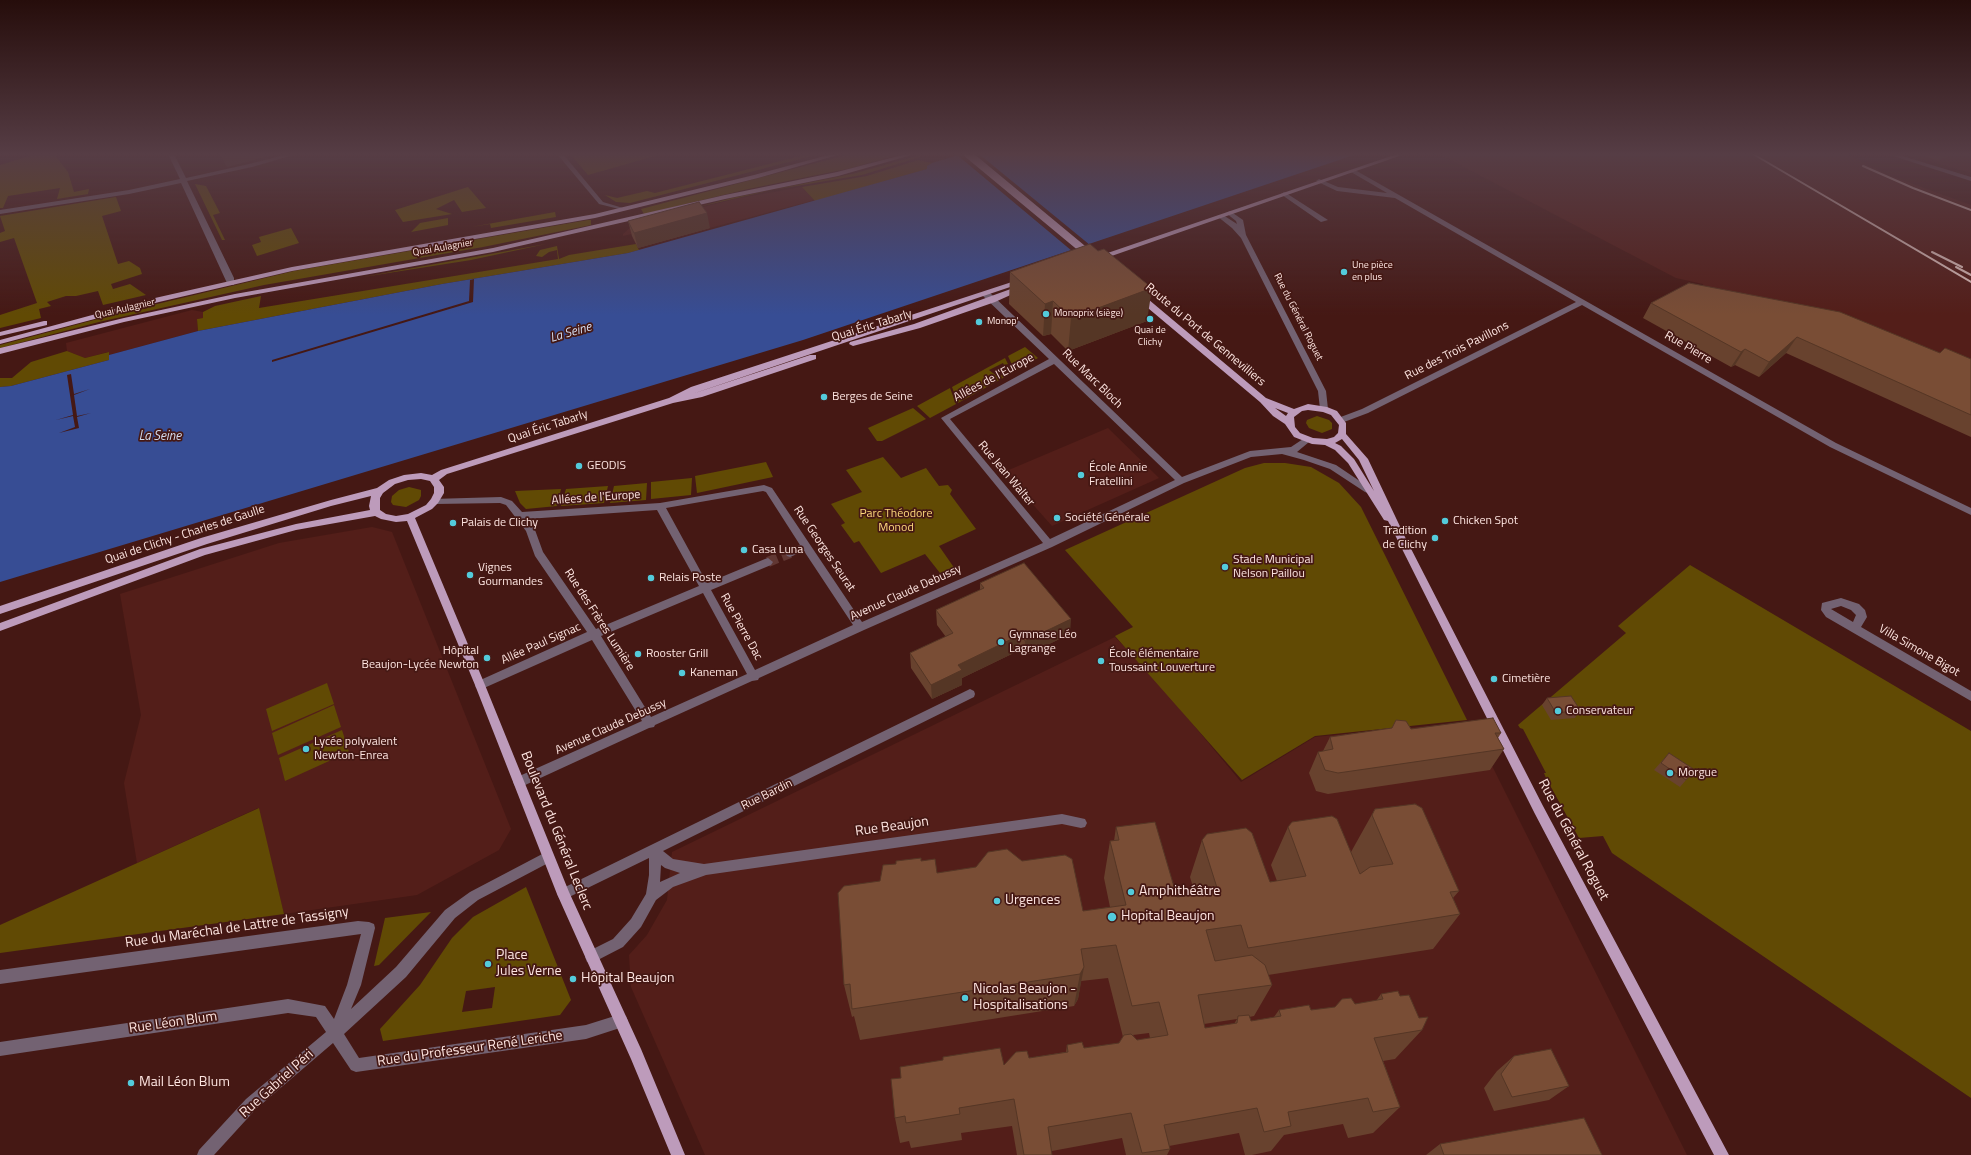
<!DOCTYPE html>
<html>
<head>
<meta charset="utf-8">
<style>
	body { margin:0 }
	canvas { display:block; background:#451814 }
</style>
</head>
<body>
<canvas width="1971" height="1155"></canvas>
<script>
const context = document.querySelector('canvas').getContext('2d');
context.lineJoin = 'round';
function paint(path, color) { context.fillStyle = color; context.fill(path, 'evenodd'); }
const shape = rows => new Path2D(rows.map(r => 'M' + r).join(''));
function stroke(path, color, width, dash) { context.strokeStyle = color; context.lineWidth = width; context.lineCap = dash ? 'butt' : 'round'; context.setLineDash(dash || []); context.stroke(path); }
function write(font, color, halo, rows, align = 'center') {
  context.font = font + ' "Titillium Web",sans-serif'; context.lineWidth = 3.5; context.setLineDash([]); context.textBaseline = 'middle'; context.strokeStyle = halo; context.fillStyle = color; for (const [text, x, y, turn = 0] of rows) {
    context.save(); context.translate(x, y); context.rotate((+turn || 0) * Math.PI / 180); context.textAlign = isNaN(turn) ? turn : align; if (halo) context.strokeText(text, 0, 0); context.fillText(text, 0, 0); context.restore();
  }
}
const built = shape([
	[1439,154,1846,154,1888,175,1971,205,1971,372,1705,294,1703,284,1676,278],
	[1902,154,1971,154,1971,173,1911,156],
	[802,187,814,200,710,228,702,217,623,236,623,234,633,225,735,199],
	[192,310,203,312,203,318,197,319,198,331,109,355,108,352,85,358,67,351,66,343],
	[1108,428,1159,478,1052,526,1004,472],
	[372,527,392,532,511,829,499,850,417,895,284,914,258,808,137,863,124,783,141,715,120,594,279,543],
	[1115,637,1155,679,1241,782,1315,737,1470,722,1687,1155,705,1155,631,987,629,955,647,935,667,900,672,852]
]);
const green = shape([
	[36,154,54,154,68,172,74,192,89,189,88,194,57,199,60,188,8,196,3,208,0,208,0,165],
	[570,154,662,154,588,175],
	[808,154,820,154,630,203,616,202,605,195,617,198,647,191,655,193],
	[850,154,901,154,851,168,748,189,644,214,641,209],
	[920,155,920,157,862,175,772,190,698,207,732,198,856,173],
	[918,160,932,163,928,166,928,169,815,201,802,187,867,176],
	[195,184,206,186,220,213,213,215,225,240,222,240],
	[468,187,486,208,462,212,454,200,436,209,452,214,403,222,395,210],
	[116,197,121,211,102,216,118,264,129,261,140,268,142,274,111,284,113,289,130,284,146,295,103,305,98,291,76,296,66,296,47,302,51,306,39,309,41,318,0,328,0,315,37,303,14,238,0,242,0,233,5,231,0,216],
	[555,212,556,217,491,228,490,224,471,227],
	[448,218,448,225,411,232,420,223],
	[588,220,591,220,591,225,483,247,264,285,99,322,0,348,0,345,124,312,294,271],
	[291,228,299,243,257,256,252,245,261,242,259,237],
	[546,244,471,260,363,277],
	[636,244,639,250,628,253,442,284,198,331,197,319,203,318,203,312,215,306,261,296,259,308,558,259,557,250,549,252,542,257,536,256,540,250,557,246,559,259,569,255],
	[1025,347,1038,358,1015,371,1008,356],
	[67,351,85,358,109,352,109,360,11,386,0,387,0,378,12,378,31,362],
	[1005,358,1008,364,1004,365,1003,363,989,370,998,377,1008,372,1007,369,1010,368,1012,373,958,403,952,387],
	[950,388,956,404,930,418,917,406],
	[913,408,926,419,882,441,877,441,868,428],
	[1317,416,1329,420,1332,423,1332,429,1322,433,1309,428,1306,423,1307,420],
	[883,457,901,478,926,468,939,486,948,485,952,490,950,494,976,529,939,546,955,569,944,574,942,572,940,573,925,554,881,573,859,541,854,543,841,525,845,523,831,504,862,492,846,470],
	[766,462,773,477,697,493,695,476],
	[1264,463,1285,463,1311,467,1339,483,1361,507,1467,720,1315,736,1242,780,1115,636,1133,627,1065,550,1245,468],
	[692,478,691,495,651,499,651,482],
	[647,483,646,500,610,503,614,486],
	[608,486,604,503,561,506,566,489],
	[409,487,421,490,421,496,419,500,406,507,393,505,391,502,392,496,399,490],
	[561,489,557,506,526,509,520,503,515,491],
	[1690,565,1971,731,1971,1098,1612,853,1603,836,1579,838,1546,778,1544,773,1546,773,1523,729,1520,728,1518,725,1626,633,1618,626],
	[327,683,334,704,272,731,266,709],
	[334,705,341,727,278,755,272,733],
	[342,730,349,752,285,781,279,758],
	[259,808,284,914,0,953,0,925],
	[526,887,571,1000,560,1015,383,1041,380,1029,420,985,452,938,473,917],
	[495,987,492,1008,462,1012,466,991],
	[431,912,379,965,374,966,385,918]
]);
const water = shape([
	[961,154,1357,154,803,340,0,582,0,387,11,386,109,360,109,355,198,331,442,284,628,253,927,169,927,166,932,163]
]);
const pier = shape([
	[956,154,979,154,1090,245,1072,251],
	[474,279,473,302,272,362,272,360,469,301,470,280],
	[71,374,74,394,90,389,74,395,77,416,91,413,77,417,79,428,59,433,75,427,73,416,56,420,73,415,67,375]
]);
const minorTunnel = shape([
	[768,562,790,553]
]);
const minor = shape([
	[168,154,174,154,186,178,249,164,288,154,297,154,252,167,187,181,234,278,234,285,228,285,227,283,181,183,129,194,0,214,0,210,129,190,180,179,168,154],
	[557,154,563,154,603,202,623,208,623,210,599,204,557,154],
	[1887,154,1896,154,1971,177,1971,181,1887,154],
	[1351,170,1355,170,1836,443,1971,508,1971,515,1830,447,1582,305,1368,413,1344,422,1338,422,1337,420,1338,418,1362,409,1576,302,1395,198,1337,191,1316,181,1319,179,1338,187,1387,193,1351,172,1351,170],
	[1284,192,1286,193,1328,220,1321,222,1282,195,1281,194,1284,192],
	[1230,211,1243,220,1246,235,1326,391,1328,409,1327,411,1321,411,1320,409,1318,391,1241,238,1232,228,1217,216,1223,215,1237,224,1236,221,1226,213,1230,211],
	[983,292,989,292,1182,477,1250,451,1291,447,1306,437,1310,440,1309,442,1297,452,1336,465,1373,490,1368,493,1365,492,1330,469,1304,460,1282,454,1251,457,1184,483,1052,547,864,630,759,678,758,680,752,681,655,725,654,727,649,728,523,786,519,787,515,786,513,782,515,778,642,721,592,640,484,688,480,689,476,688,475,685,476,682,587,632,535,556,526,531,506,505,500,503,435,504,432,503,430,501,432,499,501,497,512,501,522,512,660,503,764,485,772,488,862,622,1043,543,941,418,1049,359,983,296,983,292],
	[1054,364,1175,480,1050,539,950,419,1054,364],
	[763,491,766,492,800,545,787,550,785,553,787,556,790,557,804,551,853,625,755,670,711,590,771,565,773,562,768,558,765,559,707,583,666,508,763,491],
	[657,510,699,586,596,629,543,552,535,530,527,519,657,510],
	[703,593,747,674,651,717,601,636,703,593],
	[1841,598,1859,604,1865,610,1867,617,1861,627,1971,691,1971,701,1826,617,1821,610,1822,603,1841,598],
	[1841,606,1851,610,1856,615,1853,622,1831,609,1841,606],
	[970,689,974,691,975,694,974,697,663,851,673,859,704,864,1062,814,1085,819,1087,823,1085,827,1081,828,1062,824,706,875,673,887,656,900,641,927,623,947,592,963,587,962,585,957,587,952,613,939,631,919,646,894,649,875,649,858,563,900,559,898,557,894,559,890,970,689],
	[661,865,665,868,680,873,660,882,661,865],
	[548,851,552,853,554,857,552,861,478,900,455,918,406,977,344,1034,359,1058,586,1025,621,1014,626,1016,628,1021,626,1026,586,1039,356,1072,351,1070,333,1043,256,1109,214,1155,197,1155,199,1150,246,1099,326,1032,316,1017,288,1013,0,1056,0,1042,288,999,325,1006,334,1019,347,985,361,934,0,984,0,970,358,921,369,922,374,924,375,928,361,985,351,1009,396,967,445,910,470,892,548,851]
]);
const major = shape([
	[832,154,841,154,758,178,595,218,292,271,159,302,0,344,0,340,155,298,292,267,595,214,754,175,832,154],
	[906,154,915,154,838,176,725,199,493,252,235,298,124,322,0,354,0,348,124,318,235,294,493,248,725,195,837,172,906,154],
	[1397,154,1405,154,1100,260,1094,260,1093,258,1397,154],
	[1018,280,1021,280,1025,282,692,394,810,355,816,355,816,359,702,397,673,403,447,474,439,480,444,487,444,493,438,503,432,509,415,518,485,685,569,892,641,1049,685,1155,671,1155,631,1059,557,894,475,685,407,521,396,522,381,519,375,516,296,530,205,555,0,631,0,623,200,549,296,524,370,510,369,506,371,496,331,506,207,544,0,614,0,606,201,538,331,500,377,488,389,480,404,475,421,473,432,475,441,470,669,398,691,387,1018,280],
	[421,479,430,481,434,487,434,493,431,499,426,505,408,514,396,516,386,514,380,510,380,498,383,493,395,484,408,480,421,479],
	[1019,286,1022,286,1026,288,995,302,920,328,853,346,849,344,850,342,914,324,1019,286],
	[1136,294,1142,294,1266,398,1294,409,1308,404,1327,407,1337,411,1346,423,1346,434,1368,459,1405,537,1543,806,1729,1155,1714,1155,1535,814,1388,521,1384,520,1348,463,1335,450,1325,445,1312,444,1294,437,1285,424,1273,416,1260,402,1136,298,1136,294],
	[1275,408,1288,413,1286,416,1275,408],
	[1308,410,1323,412,1331,415,1339,425,1338,433,1334,437,1327,439,1313,438,1300,433,1295,427,1294,417,1302,411,1308,410],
	[1342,439,1359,460,1374,491,1354,459,1341,446,1335,443,1342,439],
	[44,321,47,321,47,325,0,336,0,332,44,321]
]);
const rail = shape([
	[1753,154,1971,282],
	[1863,166,1913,188,1971,210],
	[1932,252,1962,267],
	[1956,267,1971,275]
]);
const majorBridge = shape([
	[968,154,1091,256]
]);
const wall = shape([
	[1920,154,1953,154,1938,161],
	[628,221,710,228,638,248,632,236],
	[1010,272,1147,321,1068,351,1051,334,1043,336,1009,304],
	[1651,303,1971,359,1971,437,1786,353,1759,377,1735,365,1731,367,1643,318],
	[980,583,1070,634,1024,656,1020,650,962,678,962,685,932,699,911,668,910,653,946,637,937,625,936,610,980,590],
	[1547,698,1580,710,1575,718,1551,720,1542,705],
	[1396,720,1411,729,1501,733,1498,738,1504,749,1490,770,1328,794,1316,791,1309,773,1318,752,1323,751,1330,737,1392,728],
	[1669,753,1686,780,1680,787,1654,770],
	[1375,809,1459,891,1453,898,1460,914,1433,949,1268,975,1272,985,1254,1016,1249,1017,1251,1021,1274,1017,1279,1010,1311,1010,1335,1007,1376,1001,1381,994,1400,996,1422,1030,1395,1059,1383,1061,1400,1107,1373,1133,1348,1138,1343,1124,1284,1135,1271,1151,1252,1155,1245,1155,1239,1133,1169,1146,1170,1149,1167,1155,1126,1155,1122,1138,1052,1151,1052,1155,1017,1155,1012,1126,961,1133,962,1140,911,1148,909,1141,900,1143,895,1118,1004,1065,1029,1058,1066,1052,1067,1045,1084,1048,1119,1043,1123,1037,1108,978,1081,981,1078,999,1074,1006,860,1040,854,1016,852,1017,844,985,880,881,921,861,937,873,1083,911,1110,907,1104,878,1110,841,1114,841,1116,827,1177,897,1195,894,1190,877,1202,840,1270,882,1277,881,1271,865,1288,827,1351,852],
	[1237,1019,1234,1024,1205,1028,1204,1024],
	[1149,1033,1150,1038,1137,1040,1133,1035],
	[1514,1056,1569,1086,1549,1100,1494,1111,1484,1088,1497,1071],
	[1440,1144,1602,1155,1426,1155]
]);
const shadedWall = shape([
	[220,154,277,154,227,167],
	[1944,154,1953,154,1938,161],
	[707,213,710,228,638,248,634,233],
	[1152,288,1147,321,1068,351,1071,318],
	[1053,301,1051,334,1043,336,1045,304],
	[1797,337,1786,353,1759,377,1769,362],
	[1745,349,1735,365,1731,367,1741,352],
	[1071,619,1070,634,1024,656,1025,641],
	[1020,635,1020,650,962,678,962,685,932,699,931,685,958,665],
	[1084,967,1078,999,1074,1006,1080,974]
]);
const building = shape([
	[699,202,707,213,634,233,628,221,699,202],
	[1090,244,1098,251,1104,249,1152,288,1071,318,1053,301,1045,304,1010,272,1090,244],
	[1689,283,1840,312,1940,353,1945,348,1971,359,1971,415,1797,337,1769,362,1745,349,1741,352,1651,303,1689,283],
	[1024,563,1071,619,1025,641,1020,635,958,665,962,670,931,685,910,653,953,633,936,610,984,588,980,583,1024,563],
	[1571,696,1580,710,1556,713,1547,698,1571,696],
	[1493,718,1501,733,1495,733,1504,749,1338,773,1325,770,1318,752,1333,749,1330,737,1392,728,1396,720,1406,721,1411,729,1493,718],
	[1669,753,1695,770,1686,780,1661,763,1669,753],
	[1415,804,1422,808,1459,891,1450,892,1460,914,1248,948,1241,925,1206,930,1215,961,1252,955,1265,965,1272,985,1198,995,1205,1028,1237,1023,1238,1016,1249,1015,1251,1021,1281,1016,1279,1010,1309,1005,1311,1010,1335,1007,1342,999,1351,998,1355,1004,1383,999,1381,994,1398,991,1400,996,1409,995,1419,1018,1428,1017,1422,1030,1374,1038,1400,1107,1373,1112,1368,1098,1288,1112,1291,1126,1264,1132,1257,1108,1164,1125,1170,1149,1142,1153,1131,1113,1048,1127,1052,1155,1024,1155,1014,1099,959,1108,960,1114,906,1123,905,1116,895,1118,891,1079,901,1078,900,1067,943,1060,943,1057,1000,1048,1004,1065,1016,1052,1027,1051,1029,1058,1068,1052,1067,1045,1082,1042,1084,1048,1119,1043,1124,1035,1131,1034,1137,1040,1168,1035,1159,1002,1132,1006,1116,945,1081,949,1084,967,1080,974,852,1009,850,984,844,985,838,893,844,886,880,881,883,865,896,864,896,861,921,858,921,861,935,859,937,873,976,867,988,852,1007,849,1022,861,1065,855,1072,859,1083,911,1126,905,1110,841,1119,840,1116,827,1155,822,1177,897,1218,891,1202,840,1207,834,1246,828,1252,833,1270,882,1306,876,1288,827,1292,822,1332,816,1337,819,1360,874,1370,867,1393,864,1372,815,1375,809,1415,804],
	[1551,1049,1569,1086,1512,1097,1501,1074,1514,1056,1551,1049],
	[1584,1118,1602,1155,1444,1155,1440,1144,1584,1118]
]);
const markers = [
	[1344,272,4,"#53cbdb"],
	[1046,314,4,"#53cbdb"],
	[1150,319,4,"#53cbdb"],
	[979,322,4,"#53cbdb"],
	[824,397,4,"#53cbdb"],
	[579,466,4,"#53cbdb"],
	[1081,475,4,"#53cbdb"],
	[1057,518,4,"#53cbdb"],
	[1445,521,4,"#53cbdb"],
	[453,523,4,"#53cbdb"],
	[1435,538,4,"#53cbdb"],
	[744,550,4,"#53cbdb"],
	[1225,567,4,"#53cbdb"],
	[470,575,4,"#53cbdb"],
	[651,578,4,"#53cbdb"],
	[1001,642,4,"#53cbdb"],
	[638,654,4,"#53cbdb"],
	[487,658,4,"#53cbdb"],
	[1101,661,4,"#53cbdb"],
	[682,673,4,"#53cbdb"],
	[1494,679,4,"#53cbdb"],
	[1558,711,4,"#53cbdb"],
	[306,749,4,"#53cbdb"],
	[1670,773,4,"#53cbdb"],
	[1131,892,4,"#53cbdb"],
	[997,901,4,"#53cbdb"],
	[1112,917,5,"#53cbdb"],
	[488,964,4,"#53cbdb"],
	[573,979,4,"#53cbdb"],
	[965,998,4,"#53cbdb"],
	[131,1083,4,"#53cbdb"]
];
const farStreetnames = [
	["Quai Aulagnier",443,248,-10],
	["Quai Aulagnier",125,309,-13],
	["Rue du Général Roguet",1298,317,63]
];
const farPoinames = [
	["Une pièce",1352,266],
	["en plus",1352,278],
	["Monoprix (siège)",1054,314],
	["Monop'",987,322],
	["Quai de",1150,331,"center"],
	["Clichy",1150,343,"center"]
];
const streetNames = [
	["Quai Éric Tabarly",872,326,-17],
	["Route du Port de Gennevilliers",1205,335,40],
	["Rue Pierre",1688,348,30],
	["Rue des Trois Pavillons",1457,351,-27],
	["Allées de l'Europe",994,378,-28],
	["Rue Marc Bloch",1092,379,44],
	["Quai Éric Tabarly",548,427,-18],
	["Rue Jean Walter",1006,474,50],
	["Allées de l'Europe",596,498,-4],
	["Quai de Clichy - Charles de Gaulle",185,535,-18],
	["Rue Georges Seurat",824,549,56],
	["Avenue Claude Debussy",906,593,-24],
	["Rue des Frères Lumière",599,620,57],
	["Rue Pierre Dac",741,627,61],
	["Allée Paul Signac",541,644,-24],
	["Villa Simone Bigot",1919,651,30],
	["Avenue Claude Debussy",611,727,-24],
	["Rue Bardin",767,795,-26]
];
const poiNames = [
	["Berges de Seine",832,397],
	["GEODIS",587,466],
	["École Annie",1089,468],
	["Fratellini",1089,482],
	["Société Générale",1065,518],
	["Chicken Spot",1453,521],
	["Palais de Clichy",461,523],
	["Tradition",1427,531,"right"],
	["de Clichy",1427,545,"right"],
	["Casa Luna",752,550],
	["Stade Municipal",1233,560],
	["Nelson Paillou",1233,574],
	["Vignes",478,568],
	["Gourmandes",478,582],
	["Relais Poste",659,578],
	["Gymnase Léo",1009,635],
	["Lagrange",1009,649],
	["Hôpital",479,651,"right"],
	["Beaujon-Lycée Newton",479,665,"right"],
	["Rooster Grill",646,654],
	["École élémentaire",1109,654],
	["Toussaint Louverture",1109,668],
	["Kaneman",690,673],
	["Cimetière",1502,679],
	["Conservateur",1566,711],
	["Lycée polyvalent",314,742],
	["Newton-Enrea",314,756],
	["Morgue",1678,773]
];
const parkNames = [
	["Parc Théodore",896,514],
	["Monod",896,528]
];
const waterNames = [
	["La Seine",571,333,-16],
	["La Seine",160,437]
];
const nearStreetnames = [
	["Rue Beaujon",892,827,-8],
	["Boulevard du Général Leclerc",556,831,68],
	["Rue du Général Roguet",1573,840,62],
	["Rue du Maréchal de Lattre de Tassigny",237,928,-8],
	["Rue Léon Blum",173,1023,-8],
	["Rue du Professeur René Leriche",470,1049,-8],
	["Rue Gabriel Péri",277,1084,-42]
];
const nearPoinames = [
	["Amphithéâtre",1139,892],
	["Urgences",1005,901],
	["Hopital Beaujon",1121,917],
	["Place",496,956],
	["Jules Verne",496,972],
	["Hôpital Beaujon",581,979],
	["Nicolas Beaujon -",973,990],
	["Hospitalisations",973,1006],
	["Mail Léon Blum",139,1083]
];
paint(built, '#531e19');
paint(green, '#614a04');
paint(water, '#374d94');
paint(pier, '#451814');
stroke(minorTunnel, '#613733', 10, [10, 5]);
paint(minor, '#736272');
paint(major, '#bd9bbb');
stroke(rail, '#d8bbb7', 2);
stroke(majorBridge, '#bd9bbb', 8);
paint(wall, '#68422e');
paint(shadedWall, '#553625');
paint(building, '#794d35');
stroke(building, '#553625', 1);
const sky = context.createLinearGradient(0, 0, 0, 315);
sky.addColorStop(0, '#260d0b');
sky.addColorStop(0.49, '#563d45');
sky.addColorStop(1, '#563d4500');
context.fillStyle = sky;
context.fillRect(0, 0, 1971, 315);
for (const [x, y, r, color] of markers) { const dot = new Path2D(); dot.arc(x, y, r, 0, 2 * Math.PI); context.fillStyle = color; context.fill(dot); stroke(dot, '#451814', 1.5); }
write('10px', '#fde4e0', '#451814', farStreetnames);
write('10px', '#fde4e0', '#451814', farPoinames, 'left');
write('12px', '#fde4e0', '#451814', streetNames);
write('12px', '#fde4e0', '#451814', poiNames, 'left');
write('12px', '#fdd87c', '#451814', parkNames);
write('italic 13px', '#d2dbef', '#451814', waterNames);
write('14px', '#fde4e0', '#451814', nearStreetnames);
write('14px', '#fde4e0', '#451814', nearPoinames, 'left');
</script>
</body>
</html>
